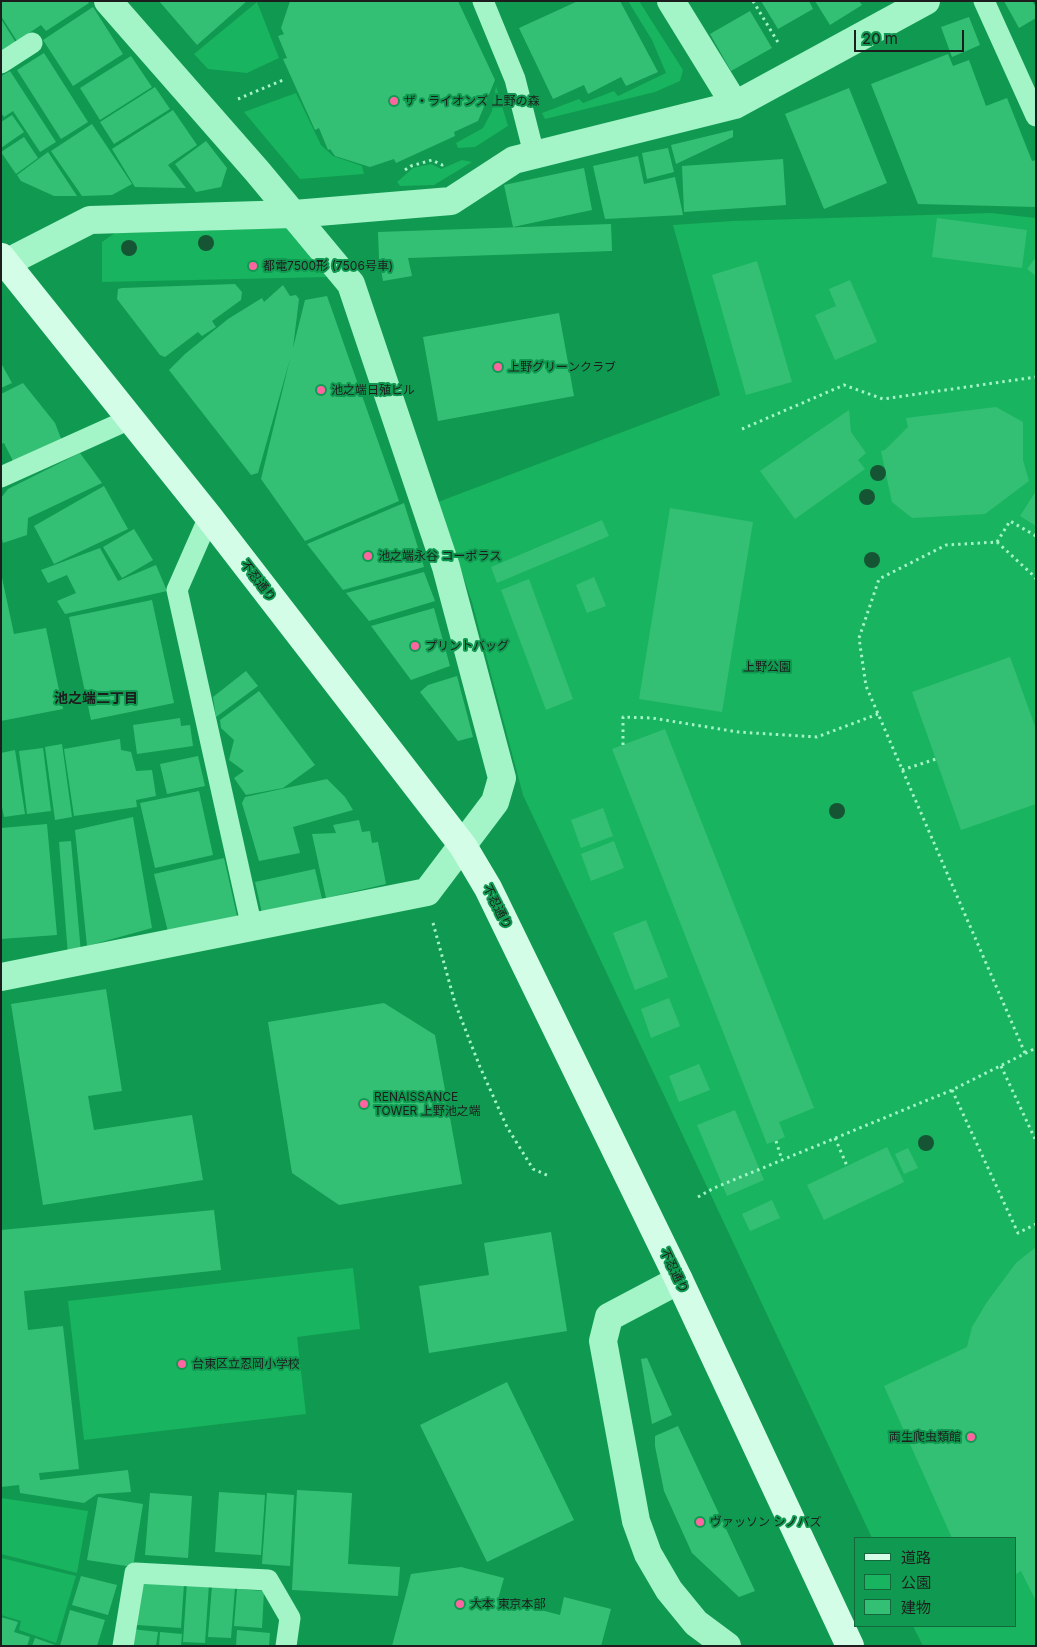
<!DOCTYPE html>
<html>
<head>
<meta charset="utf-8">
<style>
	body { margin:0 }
	#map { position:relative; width:1037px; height:1647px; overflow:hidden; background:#109950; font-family:Inter,"Noto Sans JP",sans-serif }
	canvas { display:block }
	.frame { position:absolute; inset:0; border:2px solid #1d1d1d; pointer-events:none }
	.legend { position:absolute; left:854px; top:1537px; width:162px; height:90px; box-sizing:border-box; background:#109950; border:1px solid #15673c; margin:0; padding:6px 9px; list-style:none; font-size:15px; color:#1d1d1d }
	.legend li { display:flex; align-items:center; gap:10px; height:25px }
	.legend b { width:25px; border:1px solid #15673c }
	.scale { position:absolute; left:854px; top:30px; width:110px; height:22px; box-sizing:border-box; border:2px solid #1d1d1d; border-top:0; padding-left:6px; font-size:15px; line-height:18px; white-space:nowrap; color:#1d1d1d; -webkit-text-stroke:4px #109950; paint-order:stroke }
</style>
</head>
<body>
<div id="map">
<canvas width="1037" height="1647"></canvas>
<div class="frame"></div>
<ul class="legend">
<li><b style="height:6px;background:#d3fde7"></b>道路</li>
<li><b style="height:14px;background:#18b45f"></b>公園</li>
<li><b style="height:14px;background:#34c074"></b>建物</li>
</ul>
<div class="scale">20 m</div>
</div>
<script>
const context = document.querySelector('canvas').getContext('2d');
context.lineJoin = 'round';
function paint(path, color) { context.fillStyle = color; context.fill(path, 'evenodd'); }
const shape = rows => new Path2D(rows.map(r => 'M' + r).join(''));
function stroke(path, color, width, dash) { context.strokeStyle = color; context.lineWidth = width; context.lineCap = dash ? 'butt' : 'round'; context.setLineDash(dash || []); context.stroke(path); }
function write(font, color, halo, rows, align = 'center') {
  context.font = font + ' Inter,"Noto Sans JP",sans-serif'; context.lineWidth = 4; context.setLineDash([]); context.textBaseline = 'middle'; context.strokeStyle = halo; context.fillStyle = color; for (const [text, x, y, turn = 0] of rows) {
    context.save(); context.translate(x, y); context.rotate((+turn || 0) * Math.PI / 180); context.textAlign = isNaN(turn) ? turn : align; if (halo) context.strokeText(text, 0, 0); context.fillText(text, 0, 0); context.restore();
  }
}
const green = shape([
	[628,1,639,1,683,70,680,81,655,92,545,119,542,113,579,99,583,103,614,91,618,96,666,73,652,40],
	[257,2,279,58,247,73,208,69,194,54],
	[496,86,508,126,475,147,458,148,456,143,483,128,492,111],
	[296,93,321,145,333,156,362,166,364,174,300,179,244,112],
	[462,160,472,162,434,185,400,186,397,182,413,168,431,164,441,169],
	[991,213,1036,218,1036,1646,923,1646,913,1626,1016,1626,1016,1538,872,1538,523,795,472,602,438,502,720,395,673,225,733,221],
	[287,228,323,267,329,277,102,282,102,242,115,233],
	[353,1268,360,1329,297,1337,306,1414,84,1440,68,1301],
	[1,1498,88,1511,77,1573,1,1554],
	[1,1558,76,1576,56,1643,19,1630,21,1621,1,1615]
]);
const building = shape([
	[1,1,87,1,89,3,46,31,41,25,17,41,1,16],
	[159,1,247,1,197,45],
	[290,1,458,1,495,80,478,121,454,132,455,136,396,163,394,159,370,167,335,156,330,149,328,150,319,128,315,130,283,59,287,58,278,36,284,34,281,28],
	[578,1,620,1,658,72,626,86,621,77,588,94,584,85,553,99,519,28],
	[761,1,809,1,813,9,778,29],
	[815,1,859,1,862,5,830,25],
	[1004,1,1032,1,1036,7,1036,18,1019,28],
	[93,7,123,54,73,86,43,40],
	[750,11,772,48,731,71,710,34],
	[969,17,980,45,952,57,941,27],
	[1,19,18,46,1,56],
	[44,53,88,122,61,139,17,70],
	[948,54,953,66,969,60,986,106,1007,98,1032,161,1036,160,1036,207,918,204,871,84],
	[131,56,152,87,100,120,80,88],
	[10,71,56,142,40,152,13,111,4,117,1,113,1,76],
	[155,87,170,109,114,144,100,122],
	[849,88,887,183,824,209,785,114],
	[173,110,197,145,168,165,186,188,135,187,112,149],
	[12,115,24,132,1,148,1,122],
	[92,124,132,184,112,195,82,196,51,151],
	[733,130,733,137,676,164,671,145],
	[24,137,38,158,16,174,1,152],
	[206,141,227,168,221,187,196,192,175,164],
	[668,148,674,172,647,179,642,153],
	[48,152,77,196,54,196,21,181,17,175],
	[638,156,644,184,675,177,683,215,605,219,593,166],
	[783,159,786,205,684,212,682,166],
	[584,168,592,210,513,227,504,185],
	[937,218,1027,230,1022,268,932,257],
	[611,224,612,251,408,258,412,276,383,281,379,258,378,232],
	[1036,257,1036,276,1027,269],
	[757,261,792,382,746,395,712,275],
	[850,280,877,342,835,360,815,315,836,306,829,289],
	[235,284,242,292,241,300,212,321,216,327,202,336,198,332,165,357,160,355,117,299,118,289,122,288],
	[283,285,290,296,296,295,299,299,293,348,305,300,327,296,399,501,305,541,261,479,290,359,258,473,251,475,169,370,185,354,228,319,262,298,264,302],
	[559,313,574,396,438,421,423,337],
	[1,363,12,383,1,388],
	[23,383,55,423,62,441,14,463,4,443,1,444,1,394],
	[996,407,1023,422,1023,460,1029,481,985,514,912,518,892,502,881,451,885,450,908,427,906,418],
	[849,410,851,432,866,453,858,460,865,469,795,519,760,471],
	[80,453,102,483,28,518,27,535,3,543,1,535,1,498,8,489],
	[104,486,128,529,54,564,34,526],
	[1036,491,1036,526,1020,516],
	[404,503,424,567,343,590,307,544],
	[670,508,753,522,722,712,639,699],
	[602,520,609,536,497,583,491,567],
	[134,529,153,560,122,578,103,547],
	[100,548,118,581,156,565,167,591,65,614,57,601,76,593,67,575,48,583,41,570],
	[424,572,435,601,369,621,346,593],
	[1,573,14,634,46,628,63,709,1,721],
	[594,577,606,606,587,613,576,585],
	[529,579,573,699,546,710,501,590],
	[152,600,174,703,91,720,69,617],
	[434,608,450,666,411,680,371,626],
	[1010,657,1036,729,1036,804,961,830,912,692],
	[246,671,258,686,216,717,213,697],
	[457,676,473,737,458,741,420,692,428,685],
	[259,691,315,765,283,788,246,795,234,778,244,771,229,760,234,740,221,728,220,720],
	[180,718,181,726,190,725,193,746,137,754,133,725],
	[665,729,814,1108,779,1122,785,1137,767,1144,612,749],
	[120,739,121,750,131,752,136,771,152,770,156,796,136,800,137,807,74,816,64,749],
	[62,744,72,817,55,820,45,747],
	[43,748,51,811,27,814,19,751],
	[15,750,25,814,4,817,1,802,1,753],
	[198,756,205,786,167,794,160,764],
	[327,779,345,797,353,810,293,827,300,853,259,861,242,803,245,797],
	[199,791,213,855,155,868,140,803],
	[603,808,613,836,581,848,571,820],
	[133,817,152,928,87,946,75,830],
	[359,820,362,832,370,831,372,843,378,842,386,884,326,898,312,834,336,833,333,825],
	[47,824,57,935,1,939,1,828],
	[71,841,81,953,68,955,59,842],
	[614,841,624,868,591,881,581,854],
	[224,858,237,916,168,932,154,874],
	[315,869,322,899,262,913,255,882],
	[646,920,668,977,635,990,613,933],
	[106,989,122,1091,88,1096,94,1130,192,1115,203,1180,43,1205,11,1004],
	[669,998,680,1026,651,1038,641,1009],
	[384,1003,435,1035,462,1184,339,1205,292,1173,268,1022],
	[699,1064,710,1090,679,1102,669,1076],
	[735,1110,764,1180,727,1196,697,1125],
	[887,1147,904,1182,824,1220,807,1185],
	[908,1148,918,1168,904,1174,895,1154],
	[772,1200,780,1218,750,1231,742,1214],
	[214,1210,221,1270,24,1291,28,1330,63,1326,79,1469,39,1473,40,1480,128,1470,131,1492,97,1494,84,1503,20,1493,19,1485,1,1487,1,1230],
	[551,1232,567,1331,429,1353,419,1286,489,1275,484,1243],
	[1036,1247,1036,1601,1021,1571,1016,1574,1016,1538,952,1538,884,1386,967,1347,972,1327,987,1302,1016,1263],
	[647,1358,672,1415,652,1424,641,1359],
	[507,1382,574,1520,487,1562,420,1425],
	[678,1426,755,1591,739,1597,692,1553,664,1491,655,1446,655,1436],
	[297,1490,352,1493,348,1564,400,1567,398,1596,292,1590],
	[219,1492,265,1495,261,1555,215,1552],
	[150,1493,192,1496,188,1558,145,1555],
	[267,1493,294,1495,290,1566,262,1564],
	[98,1497,143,1504,133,1567,87,1560],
	[461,1567,504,1578,498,1599,560,1615,564,1597,611,1609,601,1646,392,1646,411,1574],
	[81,1576,117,1585,108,1615,72,1605],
	[140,1582,184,1584,181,1628,137,1625],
	[187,1582,209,1584,205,1643,183,1642],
	[212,1585,235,1587,231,1638,208,1637],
	[237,1589,264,1591,262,1628,234,1626],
	[70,1610,105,1620,97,1646,60,1646],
	[1,1617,18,1622,14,1632,30,1637,27,1646,1,1646],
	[132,1629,158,1632,156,1646,130,1646],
	[237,1630,270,1633,269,1646,236,1646],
	[160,1632,182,1634,181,1646,159,1646],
	[35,1638,55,1645,55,1646,32,1646]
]);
const path = shape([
	[753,1,779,44],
	[238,99,283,80],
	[405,170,411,166,432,160,442,165,445,164],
	[742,429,844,385,883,399,1036,377],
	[997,542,1010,521,1036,536],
	[1035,726,1036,726],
	[623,745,623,717,652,718,738,732,817,737,878,714],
	[902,770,936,759],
	[433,923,455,1003,480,1067,507,1127,533,1169,549,1176],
	[1025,1053,866,686,859,638,879,579,946,545,997,542,1034,576,1036,579],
	[1001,1066,1036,1141],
	[952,1090,1018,1233,1036,1224],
	[835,1138,847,1166],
	[776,1141,782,1160],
	[698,1197,714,1188,952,1090,1036,1048]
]);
const service = shape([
	[483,1,515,79,534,154],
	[984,1,1036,116],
	[1,63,32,43],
	[1,477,130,419],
	[209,517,177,590,252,928],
	[123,1646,135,1573,268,1580,290,1618,286,1646]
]);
const minor = shape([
	[671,1,735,105],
	[294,214,451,201,514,160,735,105,926,1],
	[1,977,427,892,495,802,502,778,446,567,351,284,257,171,108,1],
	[679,1280,609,1317,603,1341,636,1521,648,1554,669,1590,696,1623,727,1646]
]);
const tertiary = shape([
	[6,263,90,220,294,214]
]);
const secondary = shape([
	[1,257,209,517,463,846,488,888,679,1280,850,1646]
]);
const trees = [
	[206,243],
	[129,248],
	[878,473],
	[867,497],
	[872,560],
	[837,811],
	[926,1143]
];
const markers = [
	[394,101,5,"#ff66a1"],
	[253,266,5,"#ff66a1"],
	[498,367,5,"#ff66a1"],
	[321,390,5,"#ff66a1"],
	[368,556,5,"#ff66a1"],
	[415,646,5,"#ff66a1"],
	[364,1104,5,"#ff66a1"],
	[182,1364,5,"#ff66a1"],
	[971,1437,5,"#ff66a1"],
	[700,1522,5,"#ff66a1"],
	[460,1604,5,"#ff66a1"]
];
const poiNames = [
	["ザ・ライオンズ 上野の森",404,101],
	["都電7500形 (7506号車)",263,266],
	["上野グリーンクラブ",508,367],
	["池之端日殖ビル",331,390],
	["池之端永谷 コーポラス",378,556],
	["プリントバッグ",425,646],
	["RENAISSANCE",374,1097],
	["TOWER 上野池之端",374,1111],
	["台東区立忍岡小学校",192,1364],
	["両生爬虫類館",961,1437,"right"],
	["ヴァッソン シノバズ",710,1522],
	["大本 東京本部",470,1604]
];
const streetNames = [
	["不忍通り",258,581,52],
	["不忍通り",497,907,63],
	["不忍通り",674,1271,64]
];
const parkNames = [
	["上野公園",767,667]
];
const neighbourhoodNames = [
	["池之端二丁目",96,699]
];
paint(green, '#18b45f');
paint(building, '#34c074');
stroke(path, '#a3f4c7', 3, [2.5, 4]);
stroke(service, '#a3f4c7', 21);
stroke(minor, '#a3f4c7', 28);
stroke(tertiary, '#a3f4c7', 28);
stroke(secondary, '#d3fde7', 28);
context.fillStyle = '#165533';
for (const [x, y] of trees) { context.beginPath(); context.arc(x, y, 8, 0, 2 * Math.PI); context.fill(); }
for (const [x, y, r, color] of markers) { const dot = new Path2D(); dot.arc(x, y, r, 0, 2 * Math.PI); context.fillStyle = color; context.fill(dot); stroke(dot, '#109950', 2); }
write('12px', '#1d1d1d', '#109950', poiNames, 'left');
write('12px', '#1d1d1d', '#109950', streetNames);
write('12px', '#1a1d1b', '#109950', parkNames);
write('bold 14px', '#1d1d1d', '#109950', neighbourhoodNames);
</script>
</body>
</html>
